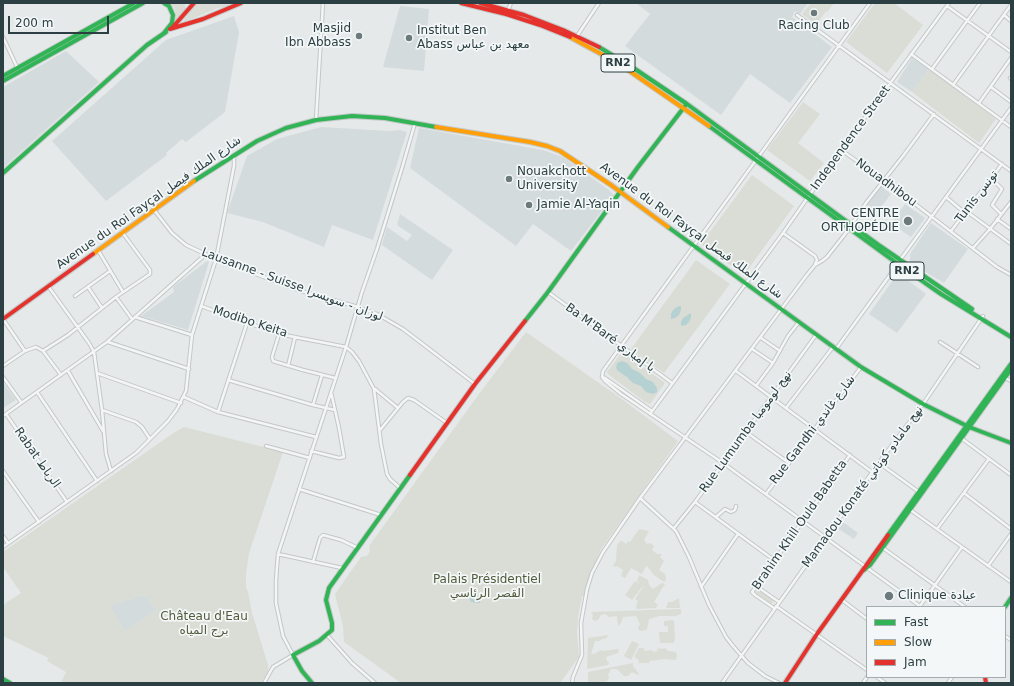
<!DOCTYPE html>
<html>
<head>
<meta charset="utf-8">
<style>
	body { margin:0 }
	#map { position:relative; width:1014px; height:686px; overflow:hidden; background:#e5e9e9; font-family:"DejaVu Sans",sans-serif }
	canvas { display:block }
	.frame { position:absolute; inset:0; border:4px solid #2c3f42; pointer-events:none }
	.legend { position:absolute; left:866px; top:606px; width:140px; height:72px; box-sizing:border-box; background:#f3f7f8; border:1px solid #a3adaf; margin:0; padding:5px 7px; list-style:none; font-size:12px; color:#2c3f42 }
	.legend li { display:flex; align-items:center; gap:8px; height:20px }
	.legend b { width:20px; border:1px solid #a3adaf }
	.scale { position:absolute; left:8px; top:16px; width:101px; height:18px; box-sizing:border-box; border:2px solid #2c3f42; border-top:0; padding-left:5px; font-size:12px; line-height:14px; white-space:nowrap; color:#2c3f42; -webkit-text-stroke:3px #f3f7f8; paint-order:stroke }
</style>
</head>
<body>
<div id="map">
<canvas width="1014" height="686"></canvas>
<div class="frame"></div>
<ul class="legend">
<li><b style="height:5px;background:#30b455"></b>Fast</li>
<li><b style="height:5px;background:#ff9f0a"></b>Slow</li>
<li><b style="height:5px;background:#e5322d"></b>Jam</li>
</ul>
<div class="scale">200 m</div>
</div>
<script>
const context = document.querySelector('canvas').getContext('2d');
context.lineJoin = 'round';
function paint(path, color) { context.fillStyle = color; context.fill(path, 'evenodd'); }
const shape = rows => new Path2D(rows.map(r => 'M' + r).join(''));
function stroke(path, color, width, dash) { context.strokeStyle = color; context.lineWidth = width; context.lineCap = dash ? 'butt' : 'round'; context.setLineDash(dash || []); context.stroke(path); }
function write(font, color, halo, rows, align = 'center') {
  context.font = font + ' "DejaVu Sans",Cairo,sans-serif'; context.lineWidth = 3.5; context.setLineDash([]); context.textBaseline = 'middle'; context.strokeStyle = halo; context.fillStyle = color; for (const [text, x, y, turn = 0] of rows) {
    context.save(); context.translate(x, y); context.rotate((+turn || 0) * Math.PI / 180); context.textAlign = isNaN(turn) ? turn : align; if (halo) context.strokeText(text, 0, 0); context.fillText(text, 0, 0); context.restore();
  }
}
const built = shape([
	[636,3,808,3,800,14,795,11,792,17,832,47,790,103,750,74,721,115,625,46,650,14],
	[400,6,429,9,424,71,383,67],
	[234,16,239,32,225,112,186,142,182,139,166,153,167,155,106,201,52,141,166,40],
	[66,51,99,82,3,168,3,87],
	[912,58,929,69,912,92,897,82],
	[321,127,389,131,400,130,407,132,373,240,332,225,324,247,263,222,227,213,247,156,277,139],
	[419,128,543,150,563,157,609,190,614,195,571,251,533,224,516,246,410,168],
	[881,186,891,194,877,212,866,204],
	[905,204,925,218,911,237,891,223],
	[400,214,453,250,432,280,382,245,387,227,407,241,412,235,397,225],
	[931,223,968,249,944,283,910,263,910,254],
	[207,261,209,262,188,330,141,316,174,292,173,287],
	[898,273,926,294,897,333,869,314],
	[3,382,16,400,3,408],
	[843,522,858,533,854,539,839,529],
	[141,595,147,597,157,610,125,632,110,606]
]);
const green = shape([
	[170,3,185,4,185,10,176,20,176,13,174,7],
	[198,3,220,3,231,5,218,8,182,23,195,5],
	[811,3,834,3,827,12,826,11,816,25,802,14],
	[875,3,894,3,923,25,887,73,846,42],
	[929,69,996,119,979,143,912,92],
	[803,102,820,114,798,143,824,163,810,181,767,150],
	[752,175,794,206,744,275,701,244],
	[696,260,730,284,664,373,631,349],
	[526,332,619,397,678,441,601,549,590,576,584,596,582,596,578,617,577,633,579,657,560,683,401,683,344,642,343,626,335,594,361,557,367,556,370,551,369,546,479,394],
	[622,352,665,383,650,404,645,402,608,374,607,372],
	[184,427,283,452,249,553,246,574,246,587,248,592,252,613,268,665,268,672,261,683,61,683,66,672,47,661,49,658,3,636,3,605,21,593,3,567,3,552,172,434],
	[141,595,147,597,157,610,125,632,110,606],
	[639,529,649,531,644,540,647,544,650,543,654,546,652,550,657,554,662,554,660,557,664,561,659,570,665,574,666,580,664,582,654,575,648,567,646,566,642,574,631,568,625,578,621,576,623,570,617,566,616,567,613,566,616,561,617,545,620,541,622,541,626,544,628,541,630,542],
	[639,575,648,580,649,585,653,589,662,583,665,584,654,602,658,605,656,608,637,609,636,607,638,601,635,599,643,587,643,586,632,600,625,595,635,581,641,585,637,581],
	[758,588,775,600,771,604,755,592],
	[679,598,680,608,666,608,668,602,672,602],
	[681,609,681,614,676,616,659,616,649,619,647,630,640,631,638,628,640,624,636,616,623,617,621,623,618,626,617,616,608,617,606,614,601,615,598,620,595,621,592,619,593,615,591,612],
	[672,620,674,621,675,640,673,643,660,643,659,632,668,632,668,626,664,626,664,621],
	[608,635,607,638,602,639,600,641,595,641,591,654,594,654,601,650,602,651,619,649,618,653,606,657,607,661,609,662,608,665,587,669,588,638],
	[632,641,639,644,631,660,624,656],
	[639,648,643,648,645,651,652,650,653,652,657,651,658,648,662,649,665,648,668,651,676,652,677,655,676,660,664,659,650,661,649,663,639,663,638,659,635,658,635,655],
	[633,663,633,666,639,674,638,675,632,672,628,676,624,676,617,669,611,669,608,675,609,678,607,681,601,683,588,683,588,672]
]);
const water = shape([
	[681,306,681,310,679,315,675,318,671,319,671,314,673,310,677,307],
	[691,313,691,317,689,322,686,325,681,326,681,322,683,318],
	[622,361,627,363,632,369,640,373,646,379,653,382,657,388,657,392,653,394,646,392,641,386,633,383,627,377,618,371,616,368,617,363],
	[470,593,477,595,480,599,480,603,471,602,469,597,468,595]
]);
const street = shape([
	[947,6,1011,52],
	[508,10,511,3],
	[797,15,1011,171],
	[1004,15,1011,21],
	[577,36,599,3],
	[3,37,17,67],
	[911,54,1011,127],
	[932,69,980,3],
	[1010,78,1011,79],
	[953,85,1011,5],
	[991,87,1011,102],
	[979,103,1011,58],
	[316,120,323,3],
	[841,150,884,180,997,267,1011,275],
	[991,178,1002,189,992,205,1001,214],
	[946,197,965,213],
	[154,210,172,233,186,245,216,259,298,290,358,307,377,314,403,329,475,384],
	[966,211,1011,244],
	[997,219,1011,229],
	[852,224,866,203,903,156,934,114],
	[951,231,1002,164],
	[783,233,815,256,817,260,815,264],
	[973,248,990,229,1011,202],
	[98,250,123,292],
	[900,260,1011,108],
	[48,286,89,343,94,352,102,410,106,454,111,471],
	[88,287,102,308],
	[548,292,672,383],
	[75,296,110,271],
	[116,297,132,319],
	[201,306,279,334,346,347,352,352,359,361,374,389,381,444,387,474,390,479,400,488],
	[135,317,192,335],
	[3,319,25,351],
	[279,334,272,357,273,361,303,370,335,378],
	[761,338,780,351],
	[108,342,189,369],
	[940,342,978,367],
	[752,349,773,363],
	[836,349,898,264],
	[43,351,68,335,116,297,150,274,150,270,122,232],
	[3,366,25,351,36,347,43,351,61,375],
	[288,366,295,337],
	[68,371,103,431],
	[736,371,872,472],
	[97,373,181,403],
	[3,377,21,402],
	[602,377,603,371,621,346,870,3],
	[602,377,605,381,621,394,723,463,921,607],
	[602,377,605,378,652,411],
	[1005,378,1011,381],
	[228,380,313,405,335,410],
	[756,386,773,363,788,336,799,322],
	[375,389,398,408],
	[37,392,97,481],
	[184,397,218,412,316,437],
	[313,405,322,375],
	[786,408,833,347],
	[102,410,136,422,142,427,150,439],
	[218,412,247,323],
	[6,414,67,502],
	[650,414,783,233,841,150,949,3],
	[3,416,107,342,206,254],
	[380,430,403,402,408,398,414,400,447,423],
	[746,432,789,463],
	[961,438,1011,475],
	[266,446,310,458],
	[311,451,339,458,344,457,339,428,331,392],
	[879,463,919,492],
	[3,471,39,522],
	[299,489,381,515],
	[964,493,1011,529],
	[766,494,861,367],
	[640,498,676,531,689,557,709,605,726,637,733,646,748,663,765,676,779,683],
	[695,502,774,560],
	[909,509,1011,582],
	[716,517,725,509,731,512,735,510,736,506],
	[674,528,695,502,816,335],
	[937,529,989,459],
	[3,536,8,543],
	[3,547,136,453,168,421,177,409,186,391,192,335,216,259,234,166,234,156],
	[883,548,965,607],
	[278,554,342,568],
	[313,562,320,538,323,535,341,540,358,548],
	[988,566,1011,534],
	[756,586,779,602],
	[701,587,738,534],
	[842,600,867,619],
	[776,606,867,670],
	[920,606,962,547],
	[774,608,755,595,752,592,850,455],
	[327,635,352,663,375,683],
	[1005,636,1011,640],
	[877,677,885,683],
	[264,683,273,667,293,655,283,636,276,603,276,580,278,554,346,347,362,292,377,249,402,168,415,123],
	[572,683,573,677,582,655,581,623,587,589,592,573,603,552,640,498,806,276,815,265,822,261,827,257,849,229],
	[722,683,883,457,923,404,983,316],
	[863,683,867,677],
	[948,683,952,677]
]);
const fast = shape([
	[164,3,169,6,173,15,172,23,164,33],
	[599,47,632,67,687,104,880,246,972,309],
	[3,76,134,3],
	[3,81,143,3],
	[709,126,898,264,941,294,1011,337],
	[3,173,147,45,166,32],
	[194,181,257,141,286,128,316,120,352,116,385,118,436,127],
	[668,227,861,367,923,404,969,427,1011,443],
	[525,321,548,292,638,167,685,106],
	[888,535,1011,364],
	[864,570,870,565,1011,369],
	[1005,607,1011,598],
	[3,679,10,683],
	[312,683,302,671,293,655,319,641,332,630,332,623,326,600,329,588,410,475]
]);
const slow = shape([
	[570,37,618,63,709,126],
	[436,127,530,142,547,146,560,151,611,185,668,227],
	[93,254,194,181]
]);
const jam = shape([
	[461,3,506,14,540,25,570,37],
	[480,3,524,15,563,30,599,47],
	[172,28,194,3],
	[170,29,203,19,241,3],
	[3,319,93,254],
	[410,475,475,384,525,321],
	[985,677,986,683],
	[785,683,817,634,888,535]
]);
const markers = [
	[814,13,4,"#6d7a7c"],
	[359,36,4,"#6d7a7c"],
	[409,38,4,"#6d7a7c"],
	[509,179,4,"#6d7a7c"],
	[529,205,4,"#6d7a7c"],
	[908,221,5,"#6d7a7c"],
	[889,596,5,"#6d7a7c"]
];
const shields = [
	[618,63,34],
	[907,271,34]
];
const shieldNames = [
	["RN2",618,63],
	["RN2",907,271]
];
const poiNames = [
	["Racing Club",814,26,"center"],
	["Masjid",351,29,"right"],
	["Ibn Abbass",351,43,"right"],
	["Institut Ben",417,31],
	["Abass معهد بن عباس",417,45],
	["Nouakchott",517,172],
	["University",517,186],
	["Jamie Al-Yaqin",537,205],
	["CENTRE",899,214,"right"],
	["ORTHOPÉDIE",899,228,"right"],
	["Clinique عيادة",898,596]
];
const streetNames = [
	["Independence Street",851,138,-54],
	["Nouadhibou",886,183,36],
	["Tunis تونس",977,197,-53],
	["Avenue du Roi Fayçal شارع الملك فيصل",149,203,-35],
	["Avenue du Roi Fayçal شارع الملك فيصل",691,231,36],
	["Lausanne - Suisse لوزان - سويسرا",292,285,20],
	["Modibo Keita",250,322,18],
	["Ba M'Baré با إمباري",610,338,36],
	["Rue Gandhi شارع غاندي",813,430,-53],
	["Rue Lumumba نهج لومومبا",746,432,-54],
	["Rabat الرباط",37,458,55],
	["Mamadou Konaté نهج مامادو كوناتي",863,487,-54],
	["Brahim Khill Ould Babetta",800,525,-55]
];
const parkNames = [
	["Palais Présidentiel",487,580],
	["القصر الرئاسي",487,594],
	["Château d'Eau",204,617],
	["برج المياه",204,631]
];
paint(built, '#d4dbdc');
paint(green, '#d9ddd5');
paint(water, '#b6d1d1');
stroke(street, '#c3c7c7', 4.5);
stroke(fast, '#c3c7c7', 6);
stroke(slow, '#c3c7c7', 6);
stroke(jam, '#c3c7c7', 6);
stroke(street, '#f4f6f6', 2.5);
stroke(fast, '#30b455', 4);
stroke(slow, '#ff9f0a', 4);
stroke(jam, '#e5322d', 4);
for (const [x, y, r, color] of markers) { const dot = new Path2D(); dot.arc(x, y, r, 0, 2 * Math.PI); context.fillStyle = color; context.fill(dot); stroke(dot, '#f3f7f8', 1.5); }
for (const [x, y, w] of shields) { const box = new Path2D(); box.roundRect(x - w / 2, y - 9, w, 18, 3); context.fillStyle = '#f3f7f8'; context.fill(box); stroke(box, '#2c3f42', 1); }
write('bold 11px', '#2c3f42', null, shieldNames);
write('12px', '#2c3f42', '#f3f7f8', poiNames, 'left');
write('12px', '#2c3f42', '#f3f7f8', streetNames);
write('12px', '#525c3b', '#f3f7f8', parkNames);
</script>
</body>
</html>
